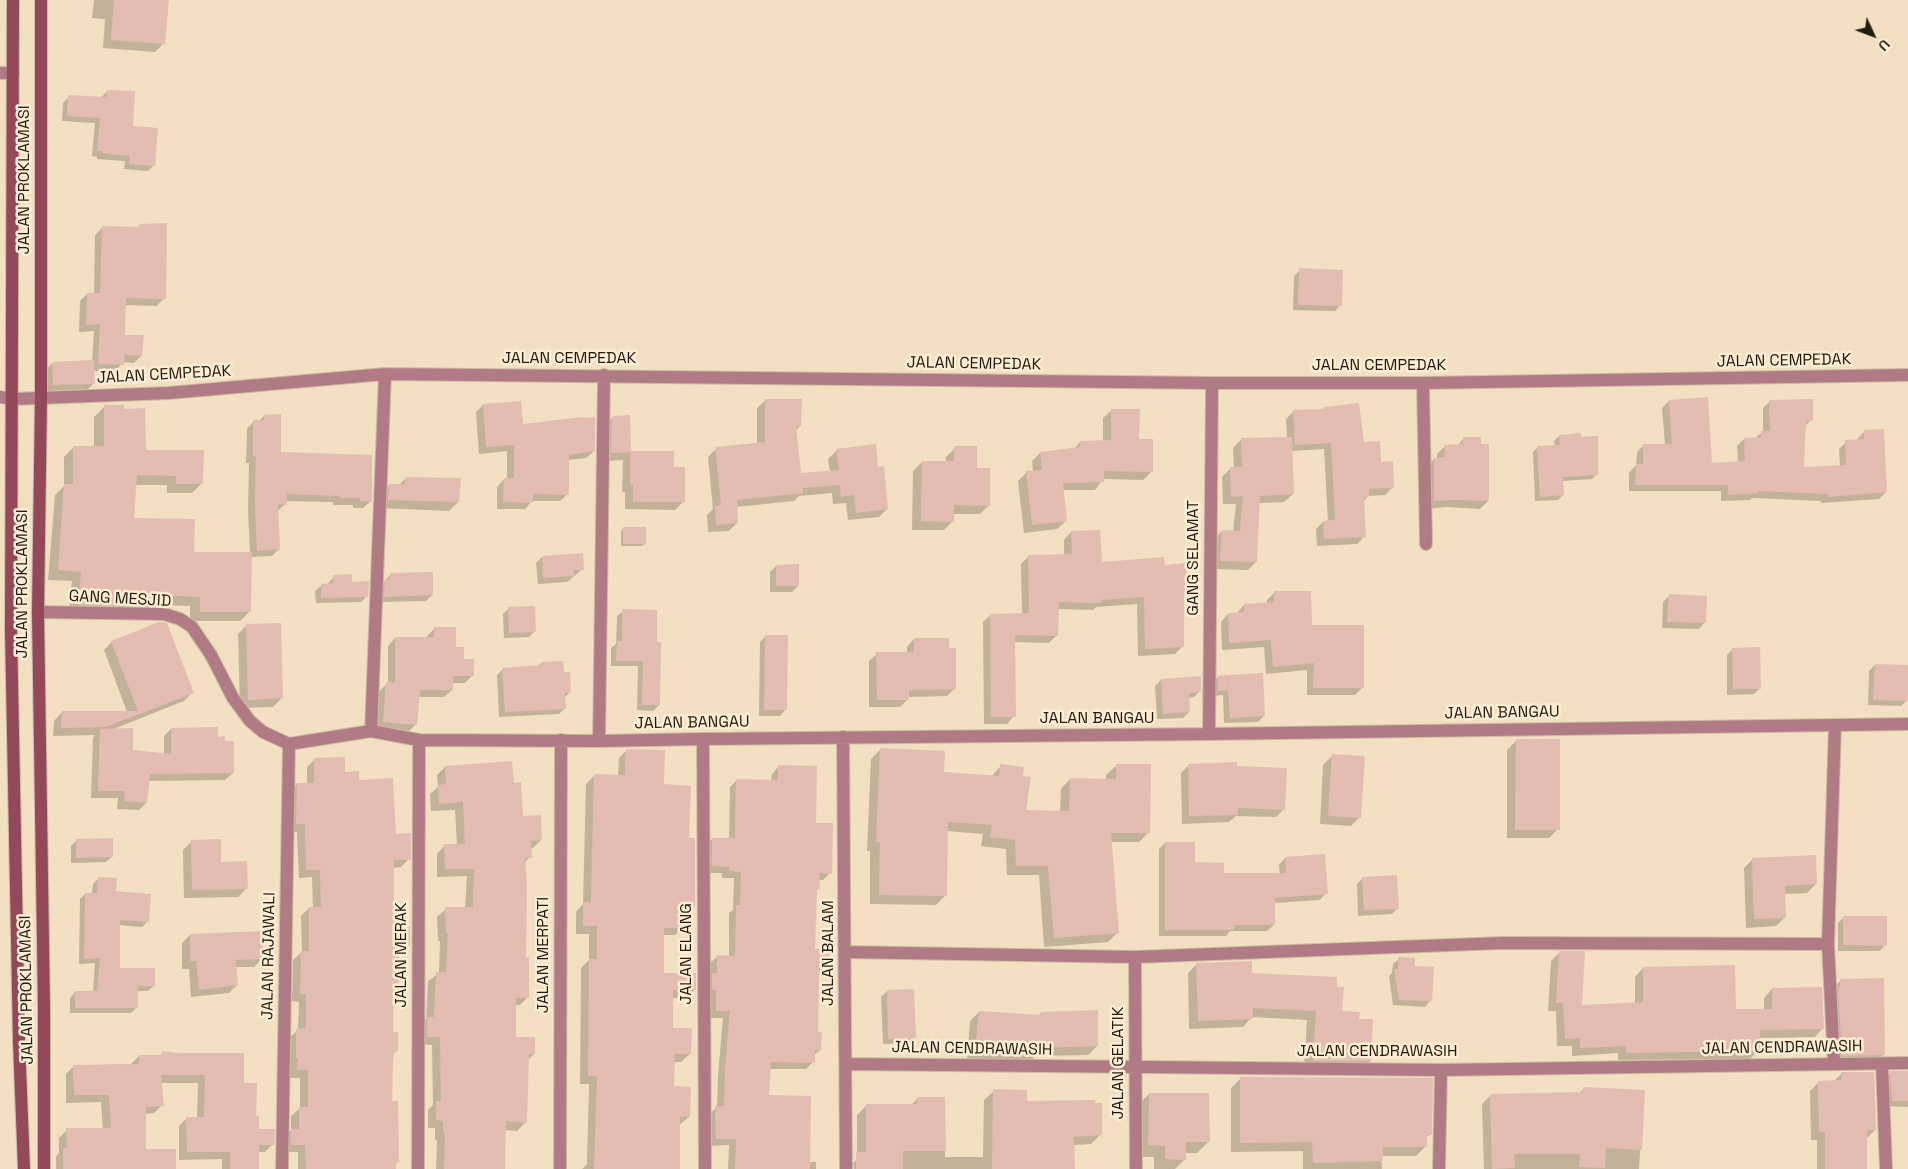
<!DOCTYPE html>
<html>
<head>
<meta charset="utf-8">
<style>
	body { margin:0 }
	#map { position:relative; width:1908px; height:1169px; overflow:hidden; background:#f3dfc1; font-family:"Space Grotesk",sans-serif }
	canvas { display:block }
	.north { position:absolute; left:1848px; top:10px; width:50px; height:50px; -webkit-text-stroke:4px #fdedd5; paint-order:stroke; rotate:133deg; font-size:14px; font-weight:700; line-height:20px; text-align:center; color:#211a0f }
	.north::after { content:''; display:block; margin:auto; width:18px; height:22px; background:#211a0f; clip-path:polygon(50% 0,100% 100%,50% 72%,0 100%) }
</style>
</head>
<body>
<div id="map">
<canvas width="1908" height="1169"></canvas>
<div class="north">U</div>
</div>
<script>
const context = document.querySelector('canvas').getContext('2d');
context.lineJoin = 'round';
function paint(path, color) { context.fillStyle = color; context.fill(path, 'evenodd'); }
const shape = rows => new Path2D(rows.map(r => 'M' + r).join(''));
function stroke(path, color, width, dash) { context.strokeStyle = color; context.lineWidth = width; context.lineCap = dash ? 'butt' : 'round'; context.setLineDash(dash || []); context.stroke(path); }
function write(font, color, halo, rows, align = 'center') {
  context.font = font + ' "Space Grotesk",sans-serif'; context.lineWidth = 5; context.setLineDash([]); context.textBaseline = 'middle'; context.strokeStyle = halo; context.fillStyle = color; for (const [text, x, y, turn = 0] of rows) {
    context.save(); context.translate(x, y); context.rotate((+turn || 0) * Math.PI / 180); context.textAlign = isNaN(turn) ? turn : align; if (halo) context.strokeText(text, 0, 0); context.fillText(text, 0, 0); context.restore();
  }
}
const shadow = shape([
	[94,0,168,0,164,43,155,52,103,48,105,19,92,18],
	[107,91,132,127,154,165,148,171,124,169,125,161,97,159,97,157,92,156,95,123,62,121,63,103,69,97,101,98],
	[140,225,164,298,157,306,124,305,124,336,141,356,134,363,123,362,115,372,94,371,94,383,88,389,47,391,47,369,52,363,92,362,94,331,79,332,80,301,87,294,94,294,95,235,103,227,138,228],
	[1300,270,1340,305,1335,311,1293,310,1294,276],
	[766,400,800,426,796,430,800,475,830,472,828,459,837,450,877,468,887,509,879,517,848,520,846,503,833,504,832,493,799,496,794,501,736,507,737,523,729,531,708,532,707,515,713,509,708,457,716,449,757,444,757,408],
	[1669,401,1711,464,1738,463,1737,446,1744,439,1755,438,1763,432,1763,408,1770,401,1811,420,1804,427,1802,469,1840,467,1839,449,1846,442,1857,441,1857,439,1864,432,1886,492,1879,499,1821,503,1821,501,1752,498,1750,500,1721,501,1721,491,1629,491,1629,473,1636,465,1637,452,1644,445,1665,445,1662,408],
	[483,405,522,425,594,451,586,458,568,460,568,494,560,501,532,501,525,509,497,509,497,487,504,479,507,479,507,451,479,454,476,412],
	[104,407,123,410,145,451,202,483,192,493,167,493,167,485,135,485,133,519,192,554,250,553,248,511,249,463,246,463,247,429,254,421,259,421,264,416,280,454,371,501,363,508,353,508,353,505,333,505,333,502,286,501,285,504,277,512,279,549,272,556,250,557,250,611,240,621,190,621,190,606,159,605,149,615,69,614,72,581,48,580,55,495,64,486,64,457,74,447,94,447,94,417],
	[1324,408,1363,443,1380,463,1393,487,1385,495,1368,496,1363,502,1364,537,1357,544,1317,546,1316,529,1323,522,1328,522,1324,449,1291,451,1293,494,1284,502,1259,503,1256,562,1248,570,1213,569,1214,539,1222,531,1233,532,1236,504,1223,504,1222,477,1230,469,1234,469,1233,448,1241,440,1287,438,1286,419,1293,412,1323,410],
	[1112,410,1138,440,1152,471,1143,480,1103,479,1095,490,1063,490,1066,521,1057,529,1024,533,1018,481,1027,472,1033,472,1032,461,1040,453,1073,450,1080,442,1103,441,1103,418],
	[612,418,630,452,673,468,683,502,675,510,625,509,625,492,622,492,623,460,604,461,604,426],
	[1559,436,1580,438,1597,474,1592,479,1562,481,1563,495,1558,500,1535,501,1533,452,1538,447,1555,446,1554,441],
	[1464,438,1488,501,1480,509,1446,507,1426,509,1426,467,1434,459,1437,459,1437,454,1445,446,1457,446],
	[955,448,976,469,989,505,980,514,953,514,953,521,944,530,912,530,913,471,922,462,946,463,946,457],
	[406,478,458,502,449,511,380,508,380,494,389,485,399,485],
	[624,528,645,544,642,546,621,546,621,531],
	[1071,532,1100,563,1164,566,1186,593,1182,597,1183,646,1175,654,1138,656,1137,604,1096,607,1093,610,1057,609,1057,635,1049,643,1013,642,1014,716,1007,724,984,724,983,622,991,615,1022,615,1021,564,1028,557,1064,556,1064,540],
	[542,557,583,569,567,582,538,584,536,563],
	[776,566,798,586,792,592,770,592,770,572],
	[391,574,432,595,426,601,379,602,380,587],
	[334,577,351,583,367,596,361,602,316,603,315,591,321,586,328,585,328,583],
	[1275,592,1310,626,1363,687,1355,695,1307,695,1307,670,1266,674,1264,647,1222,650,1221,622,1228,614,1237,613,1244,605,1267,604,1267,600],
	[1669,596,1704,623,1699,629,1662,628,1663,602],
	[509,608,535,631,529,637,504,638,503,614],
	[623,611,656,611,659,705,653,711,637,710,638,666,611,666,611,648,616,644,617,616],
	[247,625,282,698,273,707,240,708,238,634],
	[435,628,455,648,473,675,465,683,452,683,452,690,444,697,418,697,416,724,408,732,376,729,379,691,388,683,388,646,395,638,427,638,427,636],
	[766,636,785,710,780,716,759,716,760,642],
	[914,639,954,689,947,696,908,697,908,699,900,707,869,707,869,661,877,654,907,653,907,647],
	[112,642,192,693,184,701,111,730,132,752,164,754,164,736,171,729,216,738,233,773,225,780,148,781,146,803,139,810,117,809,118,798,91,798,93,738,95,735,53,736,54,721,62,712,127,712,104,650],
	[1733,649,1760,688,1754,694,1727,695,1727,655],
	[541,663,563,673,570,692,564,698,565,708,559,714,499,717,497,675,503,669,538,667],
	[1875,665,1908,667,1908,695,1907,700,1901,706,1868,705,1869,671],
	[1228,676,1264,716,1258,722,1224,723,1223,695,1212,696,1212,683,1218,677,1226,678],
	[1161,680,1200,691,1194,697,1188,698,1189,712,1183,718,1157,719,1155,686],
	[1516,741,1558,829,1549,838,1507,838,1507,750],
	[881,749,943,773,991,777,1001,766,1022,777,1025,811,1060,812,1061,789,1070,779,1106,780,1106,775,1116,766,1149,832,1139,842,1111,842,1118,932,1108,942,1044,947,1039,875,1007,875,1006,849,981,846,983,834,947,831,946,895,936,905,870,904,870,851,867,851,871,759],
	[627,750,663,785,688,839,694,907,686,915,683,915,683,927,675,935,663,935,663,975,695,989,687,998,672,998,671,1029,690,1054,681,1062,674,1062,673,1087,689,1117,679,1125,679,1169,582,1169,587,1164,589,1084,580,1084,581,968,589,960,589,934,576,934,576,912,583,904,586,784,594,776,618,776,619,758],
	[1332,756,1360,817,1351,826,1320,824,1323,765],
	[315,759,358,782,395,835,409,859,401,867,393,868,393,908,399,929,409,945,401,953,398,953,397,987,392,992,392,1033,396,1051,392,1055,391,1102,398,1162,395,1164,395,1169,298,1169,298,1152,283,1152,283,1139,291,1130,291,1116,300,1108,300,1078,290,1078,289,1038,298,1030,299,1002,292,1001,293,960,302,952,301,916,309,908,313,908,312,877,299,878,297,832,289,832,289,792,297,784,307,785,307,767],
	[1189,765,1236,767,1284,809,1276,817,1236,816,1229,822,1182,824,1181,773],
	[779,766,814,824,830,873,823,880,818,880,818,889,815,891,814,950,828,968,821,975,818,975,816,1034,820,1050,813,1056,813,1062,806,1069,769,1069,768,1097,809,1162,816,1162,816,1169,728,1169,729,1145,709,1146,708,1115,717,1107,718,1076,723,1018,709,1018,710,963,718,956,729,957,729,913,733,910,734,878,722,878,722,873,705,873,705,846,712,839,729,839,730,787,737,780,771,781,772,774],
	[445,767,512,784,522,817,541,840,533,848,530,848,530,857,524,863,524,958,528,997,520,1005,515,1005,515,1039,534,1054,528,1060,526,1122,517,1131,505,1130,504,1169,436,1169,437,1140,435,1140,435,1128,428,1128,428,1110,433,1105,432,1045,419,1044,420,1027,426,1020,428,981,439,973,440,941,438,941,437,917,446,909,465,908,467,876,437,877,437,854,445,845,457,845,455,810,431,811,430,794,438,787,437,775],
	[77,840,112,857,106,862,71,863,71,846],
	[192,841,220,863,247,888,238,897,184,898,183,850],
	[1165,843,1193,863,1223,875,1280,875,1279,865,1285,858,1326,893,1320,900,1274,903,1274,925,1267,931,1230,931,1226,936,1159,936,1159,849],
	[1753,859,1816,884,1807,893,1784,894,1785,917,1776,926,1746,928,1744,868],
	[99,878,148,921,142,927,119,925,118,969,154,986,148,991,137,991,136,1008,131,1013,70,1013,70,998,75,992,93,992,95,963,79,964,80,899,85,894,92,894,93,884],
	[1363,878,1398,908,1392,914,1358,916,1357,884],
	[1844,917,1885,945,1880,951,1838,951,1838,923],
	[190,935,262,959,254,967,235,967,237,985,229,993,191,997,189,969,182,969,182,943],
	[1559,953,1581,1006,1635,1004,1635,977,1643,968,1734,1011,1764,1010,1764,998,1772,989,1823,1028,1815,1037,1758,1038,1758,1051,1750,1059,1618,1060,1618,1053,1572,1056,1572,1046,1557,1046,1556,1011,1548,1011,1551,961],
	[1399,959,1430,1001,1425,1007,1393,1005,1389,976,1392,973,1393,964],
	[1197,964,1336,988,1341,1012,1358,1020,1370,1061,1361,1070,1304,1069,1307,1020,1252,1017,1243,1027,1189,1029,1188,973],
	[1841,980,1883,1055,1874,1064,1833,1064,1832,989],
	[887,991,915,1037,909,1043,883,1044,881,997],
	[979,1012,1038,1016,1041,1013,1097,1046,1088,1055,1035,1056,1026,1066,967,1062,970,1021],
	[163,1053,243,1084,255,1117,258,1130,273,1144,265,1152,258,1152,258,1169,222,1169,222,1159,179,1160,179,1126,187,1118,197,1118,198,1083,161,1083,162,1105,154,1113,144,1114,145,1150,175,1169,56,1169,56,1157,59,1153,59,1138,67,1130,103,1129,101,1102,66,1103,66,1074,74,1066,131,1064,139,1056,159,1057],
	[1908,1072,1908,1107,1886,1106,1885,1078,1891,1073],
	[1842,1073,1875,1130,1866,1139,1866,1169,1817,1169,1817,1140,1811,1140,1810,1091,1819,1082,1833,1082],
	[1241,1078,1430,1134,1426,1138,1426,1146,1416,1156,1381,1156,1382,1169,1303,1169,1303,1151,1231,1152,1231,1088],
	[1584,1089,1644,1091,1639,1169,1484,1169,1482,1104,1491,1095,1579,1093],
	[994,1091,1026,1102,1101,1134,1091,1144,1073,1145,1074,1169,854,1169,853,1163,857,1159,857,1115,867,1105,910,1106,917,1099,944,1098,945,1157,983,1157,984,1100],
	[1149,1094,1209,1141,1197,1153,1185,1153,1185,1159,1175,1169,1154,1169,1154,1157,1137,1157,1138,1105]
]);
const building = shape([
	[114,0,169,0,165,44,111,40],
	[107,90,135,91,133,126,158,128,155,166,129,164,130,156,102,153,102,151,97,151,100,118,67,116,68,95,106,97],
	[167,223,166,299,126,298,125,335,144,335,142,356,125,355,124,365,98,364,100,324,86,325,87,293,100,293,102,226,140,227,140,224],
	[1299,268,1343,270,1342,306,1298,305],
	[94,360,95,384,53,385,52,362],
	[1708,397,1712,463,1745,461,1744,438,1761,437,1761,431,1770,431,1769,400,1813,399,1813,421,1806,421,1804,467,1846,465,1845,440,1864,439,1864,430,1884,429,1887,492,1828,497,1828,494,1758,491,1759,493,1728,495,1728,485,1635,485,1636,464,1643,464,1643,444,1672,444,1669,400],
	[765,399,802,399,801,426,796,426,801,473,839,470,836,449,876,444,878,467,884,466,888,509,856,513,854,495,841,497,840,485,803,488,803,493,737,500,738,523,716,525,715,506,721,505,715,447,765,442],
	[521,401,523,424,583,417,583,418,595,417,595,451,569,455,569,495,533,494,533,503,503,502,504,478,514,478,514,445,486,447,483,404],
	[1359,403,1364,442,1380,441,1381,462,1393,461,1394,488,1369,489,1369,497,1364,497,1366,537,1324,539,1323,521,1335,520,1331,443,1295,445,1293,410,1324,409,1324,407],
	[104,405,124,405,124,409,145,408,146,450,204,450,203,484,176,484,176,476,137,475,134,518,195,519,194,552,252,552,251,612,200,612,200,597,156,595,160,606,78,605,81,572,58,570,64,484,73,484,73,446,104,446],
	[1111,409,1140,409,1139,439,1153,439,1153,472,1104,471,1104,482,1063,483,1067,521,1032,525,1026,471,1042,470,1040,452,1080,447,1080,441,1111,440],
	[281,414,281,452,372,455,372,502,360,501,360,498,340,498,340,496,287,494,287,505,278,504,280,549,257,551,255,503,256,456,253,456,253,420,264,420,264,415],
	[630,415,631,451,674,451,674,467,685,467,685,502,633,502,633,484,630,485,630,452,611,453,612,416],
	[1581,433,1581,437,1598,436,1598,475,1563,477,1564,495,1540,497,1537,446,1560,445,1559,435],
	[1292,437,1294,494,1260,496,1257,562,1220,561,1222,530,1240,531,1243,496,1231,497,1230,467,1242,467,1241,438],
	[1463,437,1481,437,1481,444,1489,444,1489,501,1455,500,1434,501,1434,458,1445,457,1444,445,1463,444],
	[954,446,977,446,977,468,990,468,990,506,954,505,954,522,921,521,922,461,954,461],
	[405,477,461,478,459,502,388,500,389,484,405,484],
	[623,527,646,527,646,544,623,544],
	[1100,530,1102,562,1164,557,1165,565,1186,563,1188,594,1184,594,1184,647,1145,649,1144,597,1102,600,1102,603,1059,602,1058,636,1015,635,1016,717,991,717,990,614,1029,613,1028,555,1072,554,1071,531],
	[583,553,584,570,574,570,574,576,543,578,542,556],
	[799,564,799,586,776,586,776,565],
	[433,572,433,595,384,597,385,579,390,579,390,573],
	[352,574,352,582,369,581,368,597,321,598,321,584,334,583,333,575],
	[1274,591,1311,591,1312,625,1364,625,1364,688,1313,688,1314,663,1273,667,1271,640,1229,643,1228,613,1244,612,1244,604,1274,602],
	[1669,594,1707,596,1706,623,1667,622],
	[535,606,536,632,509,633,508,607],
	[622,609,657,610,657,642,661,642,660,705,642,705,643,661,616,661,617,641,622,641],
	[159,622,167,623,194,693,105,727,61,728,62,711,138,711,111,641],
	[281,623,283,698,248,700,246,624],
	[434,627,456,627,456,647,464,647,464,659,474,659,474,676,453,676,453,690,420,690,417,725,383,722,386,682,395,683,395,637,434,637],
	[765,635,788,635,787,710,764,710],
	[914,638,949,638,949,648,956,648,956,689,909,690,909,700,877,700,876,652,914,652],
	[1760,647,1761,689,1733,689,1732,648],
	[563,661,564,672,570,672,571,693,565,693,566,709,505,712,502,668,541,665,541,662],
	[1875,664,1908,665,1908,701,1873,700],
	[1263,673,1265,716,1230,718,1228,690,1218,691,1218,676,1227,675,1228,688,1228,675],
	[1201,676,1201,692,1189,693,1190,712,1163,714,1161,679],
	[218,727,218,737,225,736,225,741,234,741,234,773,150,774,147,803,124,801,125,791,98,791,100,729,133,728,133,750,171,754,171,728],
	[1516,739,1560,739,1560,830,1515,830],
	[880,748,945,751,944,772,999,776,1000,764,1024,767,1023,776,1031,777,1026,810,1069,811,1070,778,1116,779,1116,764,1151,764,1150,833,1111,833,1119,933,1054,938,1048,866,1016,866,1015,840,990,837,992,825,948,822,947,896,879,895,880,842,876,842],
	[626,749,665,750,664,784,691,786,689,838,695,838,695,907,684,907,685,928,664,928,664,973,696,973,696,990,673,990,673,1028,692,1028,691,1054,675,1054,674,1086,691,1087,690,1117,680,1117,680,1169,594,1169,597,1076,588,1076,589,959,597,959,597,926,583,926,583,902,591,902,594,774,625,775],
	[1332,754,1365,756,1361,818,1328,816],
	[345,757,345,772,359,771,359,780,393,778,396,834,411,833,411,860,394,860,394,907,400,907,400,927,410,927,410,946,399,946,399,987,394,987,393,1032,398,1032,398,1051,394,1051,393,1062,392,1101,398,1101,399,1162,396,1162,396,1169,306,1169,305,1145,291,1145,291,1129,299,1129,299,1107,308,1107,308,1070,297,1070,298,1058,296,1058,296,1029,306,1028,306,994,300,994,301,951,309,951,309,907,321,907,320,870,306,870,305,824,296,824,297,783,314,783,314,758],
	[512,761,514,783,521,782,523,816,541,815,542,840,531,841,532,858,525,858,527,886,526,957,529,957,529,998,516,998,516,1037,535,1037,535,1054,529,1054,527,1123,506,1121,505,1169,444,1169,445,1133,443,1133,443,1121,436,1120,436,1101,441,1101,440,1037,427,1037,427,1017,434,1017,436,972,446,972,448,933,446,933,445,907,473,907,474,869,445,869,444,844,465,844,463,802,439,804,438,785,446,784,445,766],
	[1237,762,1237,766,1287,768,1285,810,1238,808,1238,815,1189,816,1188,764],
	[778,765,817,766,816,823,833,823,832,874,819,873,820,889,817,889,815,949,830,949,830,969,819,968,818,1032,822,1032,821,1050,815,1050,815,1063,771,1062,769,1095,811,1096,810,1169,735,1169,736,1139,716,1139,715,1106,724,1106,725,1068,730,1011,716,1011,716,990,712,990,712,973,717,973,717,955,735,956,736,905,740,905,741,872,729,871,729,867,712,866,712,838,735,838,736,779,778,780],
	[113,838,113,857,76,858,76,839],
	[221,839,221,862,247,861,248,889,192,890,191,840],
	[1165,842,1195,842,1195,862,1224,863,1224,873,1286,873,1285,857,1325,854,1328,894,1275,898,1275,925,1234,925,1234,930,1165,930],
	[1816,855,1817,884,1785,886,1786,918,1754,919,1752,858],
	[1397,875,1399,909,1364,910,1362,877],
	[98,877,117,878,116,891,151,894,149,922,120,920,120,968,155,968,155,986,138,986,138,1008,75,1008,75,991,97,991,100,958,84,959,85,893,97,893],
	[1843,916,1887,916,1887,946,1843,945],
	[262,931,263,959,236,960,238,985,199,990,196,961,190,961,190,934],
	[1559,951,1585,951,1582,1005,1643,1002,1643,967,1735,965,1736,1009,1772,1009,1772,988,1822,987,1824,1029,1760,1030,1760,1051,1626,1053,1626,1046,1580,1048,1580,1038,1565,1039,1563,1003,1556,1003],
	[1398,957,1415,958,1415,966,1434,967,1432,1001,1399,1000,1394,969,1398,969],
	[1252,961,1252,973,1337,977,1337,987,1344,987,1342,1011,1360,1012,1359,1019,1373,1019,1371,1061,1313,1061,1316,1011,1253,1008,1253,1019,1198,1021,1196,963],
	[1884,978,1885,1055,1842,1056,1838,987,1840,987,1840,979],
	[914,989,916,1038,888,1039,887,990],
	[1098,1010,1098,1046,1037,1048,1036,1057,975,1053,979,1011,1041,1015,1041,1012],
	[162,1051,177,1053,244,1053,244,1083,257,1083,256,1116,259,1116,259,1129,275,1129,274,1145,259,1145,259,1169,230,1169,230,1152,187,1152,186,1117,204,1117,205,1075,161,1075,164,1106,146,1107,146,1149,176,1149,176,1169,63,1169,63,1148,67,1148,66,1128,111,1128,109,1095,74,1095,73,1065,139,1064,139,1055,162,1055],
	[1890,1071,1908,1071,1908,1101,1892,1101],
	[1841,1072,1874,1072,1876,1130,1867,1130,1867,1169,1825,1169,1825,1132,1819,1132,1818,1081,1841,1080],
	[1240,1077,1433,1078,1432,1135,1427,1135,1427,1147,1383,1147,1383,1161,1313,1163,1312,1142,1240,1143],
	[1583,1087,1645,1090,1642,1150,1606,1148,1605,1168,1579,1167,1580,1154,1514,1154,1515,1168,1492,1169,1490,1094,1583,1092],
	[993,1089,1027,1090,1027,1101,1095,1100,1095,1103,1102,1103,1102,1135,1074,1137,1075,1169,992,1169],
	[1149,1093,1209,1093,1210,1142,1186,1142,1186,1160,1165,1159,1165,1146,1148,1145],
	[917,1097,945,1097,946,1151,903,1151,903,1169,856,1169,856,1152,866,1152,866,1104,917,1104]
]);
const street = shape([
	[0,73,13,73],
	[1423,383,1426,544],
	[0,397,13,399,169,393,385,374,1212,383,1423,383,1908,375],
	[38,612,164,614,180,619,192,627,211,655,233,698,250,721,263,732,289,744],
	[371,731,385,374],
	[1209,734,1212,383],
	[843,737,846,1169],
	[703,739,705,1169],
	[599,741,604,375],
	[289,744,371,731,419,740,599,741,703,739,1209,734,1908,724],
	[845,952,1135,957,1502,943,1828,944],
	[1135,957,1136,1169],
	[1834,1063,1828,944,1835,725],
	[846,1064,1441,1070,1908,1063],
	[1882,1064,1886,1169],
	[282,1169,289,744],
	[418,1169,419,740],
	[560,1169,561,740],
	[1439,1169,1441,1070]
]);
const secondary = shape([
	[13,0,11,630,19,1042,24,1169],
	[41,0,41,397,38,612,44,1009,44,1169]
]);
const streetNames = [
	["JALAN PROKLAMASI",25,180,-90],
	["JALAN CEMPEDAK",569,359],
	["JALAN CEMPEDAK",1784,361,-1],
	["JALAN CEMPEDAK",974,364,1],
	["JALAN CEMPEDAK",1379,366],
	["JALAN CEMPEDAK",164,375,-3],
	["GANG SELAMAT",1194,558,-90],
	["JALAN PROKLAMASI",23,584,-90],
	["GANG MESJID",120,599,3],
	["JALAN BANGAU",1502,713,-1],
	["JALAN BANGAU",1097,719],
	["JALAN BANGAU",692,723,-1],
	["JALAN BALAM",829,953,-90],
	["JALAN ELANG",687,954,-90],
	["JALAN MERAK",402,955,-90],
	["JALAN MERPATI",544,955,-90],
	["JALAN RAJAWALI",269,956,-89],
	["JALAN PROKLAMASI",27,990,-91],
	["JALAN CENDRAWASIH",1782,1048,-1],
	["JALAN CENDRAWASIH",972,1049,1],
	["JALAN CENDRAWASIH",1377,1052],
	["JALAN GELATIK",1119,1063,-90]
];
paint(shadow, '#0003');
paint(building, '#e3bdb3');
stroke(street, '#cdbca1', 14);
stroke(secondary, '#cdbca1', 14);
stroke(street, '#b17b85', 12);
stroke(secondary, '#934959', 12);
write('16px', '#211a0f', '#fdedd5', streetNames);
</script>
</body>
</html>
